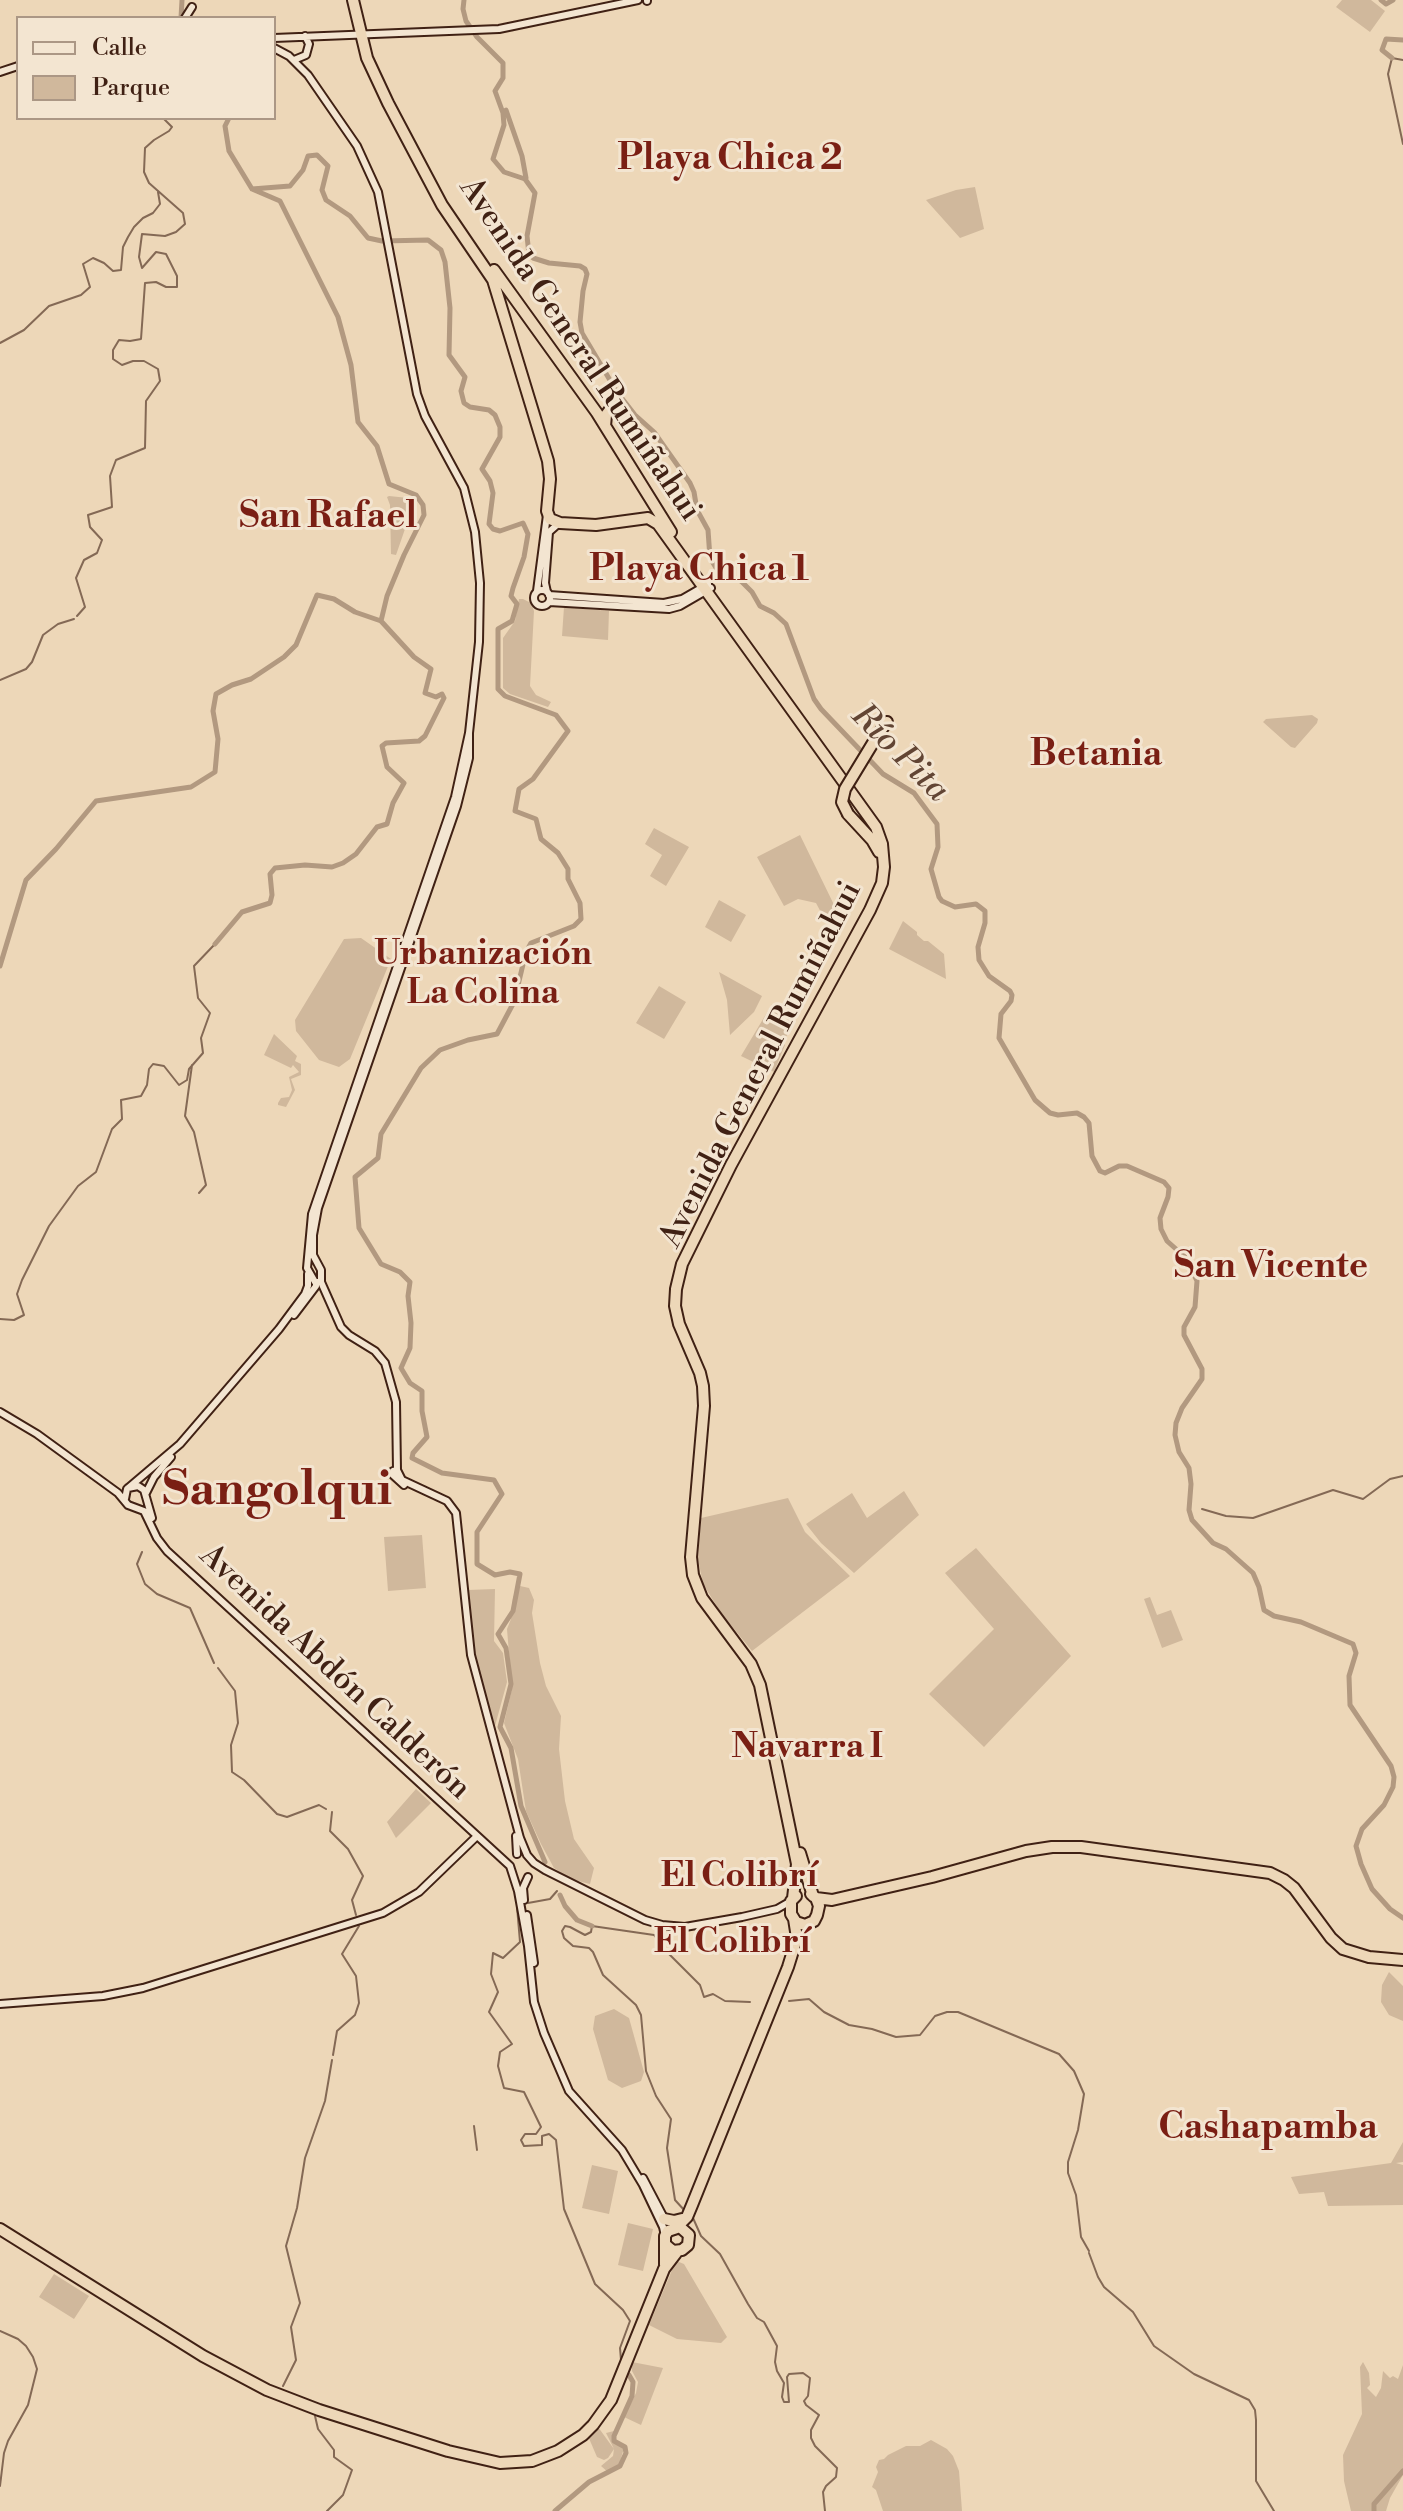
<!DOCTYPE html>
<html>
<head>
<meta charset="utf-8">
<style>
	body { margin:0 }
	#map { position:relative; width:1403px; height:2511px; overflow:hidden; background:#edd7b8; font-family:"Libre Bodoni",serif }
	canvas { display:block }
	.legend { position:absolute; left:16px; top:16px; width:260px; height:104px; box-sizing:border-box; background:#f3e5d1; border:2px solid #ab9785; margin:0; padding:10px 14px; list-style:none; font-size:24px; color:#402114 }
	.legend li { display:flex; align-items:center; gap:16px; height:40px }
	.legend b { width:40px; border:2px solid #ab9785 }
</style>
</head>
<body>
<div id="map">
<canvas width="1403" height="2511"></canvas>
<ul class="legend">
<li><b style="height:10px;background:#f3e5d1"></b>Calle</li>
<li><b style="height:22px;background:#d0b89c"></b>Parque</li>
</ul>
</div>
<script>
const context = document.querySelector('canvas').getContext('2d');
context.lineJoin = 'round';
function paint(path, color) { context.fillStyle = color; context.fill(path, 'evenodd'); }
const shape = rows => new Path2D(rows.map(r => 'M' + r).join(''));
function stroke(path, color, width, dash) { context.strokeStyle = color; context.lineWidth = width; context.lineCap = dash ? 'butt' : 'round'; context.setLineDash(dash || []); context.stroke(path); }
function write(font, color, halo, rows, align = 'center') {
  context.font = font + ' "Libre Bodoni",serif'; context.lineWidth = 6; context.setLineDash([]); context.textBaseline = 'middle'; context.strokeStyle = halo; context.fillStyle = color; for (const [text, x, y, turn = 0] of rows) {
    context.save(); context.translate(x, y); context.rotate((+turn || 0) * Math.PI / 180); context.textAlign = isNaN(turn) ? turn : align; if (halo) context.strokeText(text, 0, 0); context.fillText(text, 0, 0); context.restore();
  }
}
const green = shape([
	[1342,0,1371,0,1385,11,1370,32,1336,7],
	[975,187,984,229,960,238,926,200,956,190],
	[389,496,408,498,414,504,416,511,405,529,396,555,391,554,390,505,387,497],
	[519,599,523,599,531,603,534,611,530,686,536,695,551,702,548,707,510,694,503,688,503,638,515,621],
	[564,607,609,611,608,640,562,636],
	[1312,715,1318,719,1317,723,1295,748,1291,747,1263,722,1266,719],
	[654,828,689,847,666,886,650,876,662,855,645,844],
	[800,835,838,913,825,920,816,903,798,899,784,906,757,857],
	[719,900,746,915,731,942,705,927],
	[903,921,917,932,917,935,924,941,928,941,944,954,946,979,889,949],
	[361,938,391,959,350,1059,339,1067,319,1060,296,1031,295,1020,344,939],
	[719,972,762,996,754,1012,730,1035,727,1000],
	[659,986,686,1002,664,1039,636,1023],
	[772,1004,794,1016,792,1019,794,1023,783,1042,785,1045,774,1072,741,1056],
	[274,1034,297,1056,295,1061,301,1064,301,1075,291,1079,295,1090,286,1107,278,1105,278,1103,281,1098,289,1097,292,1090,289,1077,299,1072,293,1065,291,1068,264,1055],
	[904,1491,919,1515,854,1573,821,1543,806,1524,852,1493,867,1518],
	[788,1498,805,1532,850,1576,752,1651,721,1613,703,1584,698,1559,701,1518],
	[422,1535,426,1588,388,1591,384,1537],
	[976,1548,1071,1656,984,1747,929,1694,994,1629,945,1573],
	[520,1586,529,1588,534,1600,532,1613,540,1663,546,1686,561,1716,559,1749,565,1801,574,1839,594,1868,590,1884,570,1879,554,1868,541,1844,526,1811,518,1759,504,1723,512,1689,507,1629,511,1619,513,1597],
	[495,1589,494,1641,503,1653,507,1682,495,1726,477,1669,468,1590],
	[1150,1597,1157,1615,1171,1610,1183,1640,1162,1648,1144,1599],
	[416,1789,431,1803,396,1838,387,1822],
	[1389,1972,1403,1986,1403,2021,1389,2015,1381,2002,1382,1985],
	[614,2009,629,2018,644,2072,641,2081,622,2088,608,2080,593,2029,595,2016],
	[1403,2142,1403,2162,1396,2163,1403,2165,1403,2205,1328,2206,1324,2192,1299,2194,1291,2177,1391,2163],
	[592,2165,618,2171,609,2214,582,2208],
	[628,2223,653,2229,643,2271,618,2265],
	[679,2262,684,2264,727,2337,721,2343,677,2339,649,2325,675,2263],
	[54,2274,89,2296,74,2319,39,2297],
	[632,2362,663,2368,641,2425,624,2417,636,2393,638,2382,632,2371],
	[1363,2362,1369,2373,1370,2385,1367,2388,1376,2397,1381,2388,1383,2371,1390,2378,1393,2376,1398,2379,1403,2365,1403,2475,1390,2498,1386,2511,1351,2511,1344,2481,1343,2455,1362,2414,1360,2367],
	[598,2427,614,2449,606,2433,614,2431,613,2442,624,2448,619,2465,609,2473,601,2466,613,2456,614,2449,608,2458,604,2460,597,2457,588,2436],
	[931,2440,947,2449,953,2456,959,2471,962,2511,883,2511,876,2490,872,2487,878,2472,876,2467,879,2460,884,2459,888,2455,906,2446,920,2446]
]);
const stream = shape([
	[1403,60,1392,58,1388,74,1403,144],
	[0,343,24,330,49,306,81,295,90,287,83,264,93,258,104,263,113,271,121,270,123,247,128,237,134,227,143,218,153,213,160,204,158,192],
	[77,616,85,607,76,578,84,560,97,553,102,540,90,527,88,515,112,507,110,476,116,460,145,448,146,401,160,381,158,369,144,361,133,361,122,365,113,359,113,350,119,340,130,341,141,339,145,283,156,282,166,287,177,287,177,276,166,254,156,252,142,268,139,257,142,234,165,236,176,232,185,224,183,213,149,183,144,172,145,148,154,140,169,131,172,127,163,118],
	[0,680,26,669,32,662,43,635,58,624,74,619],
	[196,1061,203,1053,201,1038,210,1013,198,998,194,966,215,944],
	[192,1065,185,1116,194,1132,206,1185,199,1193],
	[0,1319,14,1320,24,1315,17,1294,22,1280,49,1226,78,1186,96,1172,112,1129,122,1119,121,1100,141,1096,147,1085,149,1069,153,1064,164,1066,179,1085,187,1080,189,1069,196,1061],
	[1202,1509,1226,1516,1253,1518,1333,1490,1363,1499,1390,1479,1403,1476],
	[142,1552,137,1564,145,1584,157,1594,190,1608,214,1663],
	[218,1668,235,1691,238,1723,231,1745,232,1772,244,1780,277,1814,287,1817,319,1805,326,1809],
	[332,1812,330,1831,348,1849,363,1876,352,1900,356,1915],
	[528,1903,550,1899,557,1891],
	[517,1907,520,1942,503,1958,493,1953,491,1974,498,1992,489,2012,512,2044,500,2052,498,2066,504,2088,524,2092,541,2127,536,2134,525,2134,521,2140,524,2146,542,2145,542,2136,549,2134,556,2140,564,2209,595,2284,623,2310,630,2321,620,2348,621,2360],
	[789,2001,809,1999,824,2012,849,2025,872,2029,896,2037,920,2035,935,2016,947,2012,958,2012,1059,2054,1074,2071,1084,2094,1078,2130,1068,2162,1068,2173,1076,2195,1081,2237,1089,2251],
	[333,2055,337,2031,355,2015,359,2003,356,1976,342,1954,359,1926],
	[474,2126,477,2150],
	[685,2211,675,2200,667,2148,671,2119,656,2096,646,2071,641,2015,636,2005,603,1975,593,1952,589,1948,573,1946,564,1938,562,1931,565,1926,570,1927,585,1935,591,1932,592,1926,654,1935,669,1954,700,1985,704,1997,713,1994,725,2001,750,2002],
	[693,2218,701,2236,720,2254,748,2304,757,2318,764,2322,777,2346,775,2362,777,2371,784,2383,782,2397,784,2402,789,2402,787,2377,789,2374,803,2373,810,2378,808,2396,804,2401,806,2405,819,2415,811,2430,811,2438,815,2446,837,2468,836,2477,826,2486,823,2492,825,2511],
	[1089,2253,1098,2277,1104,2287,1133,2312,1154,2346,1194,2374,1249,2400,1255,2410,1256,2420,1256,2481,1274,2511],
	[0,2331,18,2339,26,2346,33,2357,37,2369,28,2405,8,2441,4,2453,0,2486],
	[283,2386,296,2360,291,2327,300,2303,286,2246,297,2208,305,2158,325,2101,332,2060],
	[315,2416,318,2429,334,2450,334,2457,352,2470,343,2495,327,2511]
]);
const river = shape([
	[464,0,463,9,466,21,477,37,503,63,503,78,495,91,503,113,504,125,493,159,504,172,525,179,535,193,527,236,529,254,533,258,549,263,580,266,585,269,587,274,583,291,580,322,582,333,617,392,635,415,654,432,690,483,694,492,697,510,708,530,710,558,718,571,724,576,741,581,752,592,760,606,774,613,786,624,814,699,821,709,883,774,914,793,937,824,938,847,931,869,939,897,942,901,955,907,976,904,985,911,985,923,978,947,979,960,989,976,1010,991,1012,995,1011,1001,1001,1014,999,1038,1035,1100,1050,1113,1058,1115,1077,1113,1084,1117,1089,1123,1092,1156,1100,1171,1105,1173,1119,1166,1127,1166,1164,1182,1169,1188,1168,1197,1160,1218,1161,1229,1167,1241,1185,1257,1197,1281,1195,1307,1184,1327,1184,1335,1202,1369,1202,1379,1182,1408,1176,1423,1175,1435,1179,1452,1189,1468,1191,1484,1189,1510,1192,1520,1213,1543,1226,1549,1253,1573,1259,1587,1264,1610,1274,1616,1301,1622,1353,1644,1356,1653,1349,1676,1350,1705,1391,1766,1394,1777,1393,1787,1384,1805,1362,1829,1356,1846,1361,1864,1372,1889,1390,1909,1403,1918],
	[1381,0,1386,4,1393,0],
	[181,18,182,0],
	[1392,58,1382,50,1386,39,1403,40],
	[506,110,522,156,526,178],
	[252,189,290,186,303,170,308,156,317,155,328,166,322,190,326,200,350,216,368,238,382,241,428,240,441,250,445,262,450,308,449,355,465,377,461,391,464,403,470,407,489,410,495,415,500,427,500,437,482,469,490,481,493,493,489,524,493,529,500,531,523,523,528,534,524,557,513,588,511,596,517,604,512,621,498,629,498,689,505,696,556,715,568,731,533,779,519,789,515,811,536,819,541,839,558,853,568,869,568,879,580,903,581,919,574,926,531,943,526,952,514,1002,497,1034,468,1040,440,1050,421,1068,381,1134,378,1158,355,1177,359,1228,381,1264,400,1272,410,1282,408,1296,411,1323,410,1348,401,1368,410,1383,422,1391,422,1411,427,1437,413,1453,412,1458,442,1473,494,1480,502,1494,477,1532,477,1564,495,1575,510,1572,520,1574,513,1611,498,1634,506,1648,511,1684,500,1727,511,1748,521,1806,545,1862],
	[215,944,242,912,270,903,272,895,270,874,275,868,305,865,332,867,343,863,356,854,377,827,387,824,393,803,404,783,387,767,382,746,386,743,419,741,425,736,444,698,442,694,436,697,425,693,431,669,414,657,381,621],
	[0,966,26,880,56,849,96,801,191,787,215,772,218,739,213,711,216,694,232,685,251,679,284,657,296,645,317,595,334,599,355,612,381,621,387,596,404,555,424,515,423,505,416,495,389,484,377,446,358,422,351,365,338,317,280,201,252,189,229,151,225,126,229,118],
	[560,1895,565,1906,577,1920,592,1926],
	[555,2511,589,2482,620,2466,626,2453,625,2447,614,2441,614,2436,632,2396,633,2382,629,2375],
	[1374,2511,1374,2504,1403,2471]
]);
const secondary = shape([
	[647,0,647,1],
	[185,18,192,7],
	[274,38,499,29,638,0],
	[274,48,289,56,308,75,357,146,378,192,417,394,425,416,464,488,475,532,480,583,479,642,469,733,455,797,312,1214,307,1268,315,1282,321,1282],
	[294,60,306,55,309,44,305,36],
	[0,72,18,66],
	'534 598a8 8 0 1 1 16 0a8 8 0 1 1-16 0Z',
	[537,591,547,515],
	[547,592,545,583,549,532,558,524],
	[549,595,664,603,682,599,708,584],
	[549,602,669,609,680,606,711,588],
	[469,733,469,758,457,806,318,1208,313,1235,313,1255,321,1270,321,1282,341,1327,349,1335,375,1351,385,1363,396,1402,397,1470,402,1480,447,1501,456,1513,471,1655,520,1838,527,1855,534,1863,545,1870,645,1920,662,1925,685,1927,742,1917,777,1909,791,1901],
	[294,1315,316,1286,316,1283],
	[0,1412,37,1434,118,1493,128,1505,144,1511,157,1538,167,1551,510,1866,518,1891,528,1946,534,2002,544,2033,569,2091,622,2150,643,2185,663,2227,665,2236],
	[397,1470,393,1471,393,1475,404,1485],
	[128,1488,138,1486,144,1490,152,1518],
	[146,1493,154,1477,171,1457],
	[125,1499,127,1489,180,1444,279,1329,305,1294,308,1286,308,1274],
	[516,1836,517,1854],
	[524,1900,523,1888,528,1877],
	[527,1915,534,1963],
	[0,2004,103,1996,143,1988,383,1913,419,1892,476,1837],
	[643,2178,664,2218]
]);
const highway = shape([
	[353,0,367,58,388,103,442,205,493,280,548,461,550,479,547,511,550,519,560,523,596,525,648,518,658,524,876,827,882,844,884,867,882,883,870,910,731,1165,682,1264,676,1289,675,1306,679,1324,700,1373,703,1386,704,1406,691,1557,693,1575,702,1598,751,1664,760,1685,797,1864,793,1898],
	[494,270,597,413,671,532],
	[605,426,606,415,612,407],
	[879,733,887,722],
	[848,814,872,840,879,852],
	[800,1853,813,1896],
	[811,1894,816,1898,832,1900,932,1877,1026,1851,1052,1847,1081,1847,1270,1873,1284,1880,1294,1888,1331,1938,1343,1949,1369,1957,1403,1960],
	[796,1896,791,1901,791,1914,796,1922,805,1925,814,1921,817,1915,819,1906,816,1898],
	[664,2219,674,2221,682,2219],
	[677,2227,687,2217,692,2205,788,1967,797,1938,794,1919],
	[0,2229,203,2356,267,2390,319,2410,448,2451,500,2463,532,2461,558,2451,583,2435,593,2425,611,2400,664,2269,677,2252],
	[665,2265,665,2236,668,2231,680,2227,689,2235,688,2245,682,2250,673,2251,666,2245]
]);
const highwayBridge = shape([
	[848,814,842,802,845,789,879,733]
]);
const streetNames = [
	["Avenida General Rumiñahui",579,350,56],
	["Avenida General Rumiñahui",762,1065,-63],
	["Avenida Abdón Calderón",334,1673,43]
];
const waterNames = [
	["Río Pita",899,754,45]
];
const neighbourhoodNames = [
	["Urbanización",483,956],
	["La Colina",483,995],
	["Navarra I",807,1749],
	["El Colibrí",739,1878],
	["El Colibrí",732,1944]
];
const quarterNames = [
	["Playa Chica 2",730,160],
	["San Rafael",328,518],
	["Playa Chica 1",699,571],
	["Betania",1096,756],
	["San Vicente",1271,1268],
	["Cashapamba",1268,2129]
];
const townNames = [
	["Sangolqui",277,1493]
];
paint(green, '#d0b89c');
stroke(stream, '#846955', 2);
stroke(river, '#b29980', 5);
stroke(secondary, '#402114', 10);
stroke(highway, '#402114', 14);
stroke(secondary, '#f3e5d1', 6);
stroke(highway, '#edd7b8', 10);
stroke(highwayBridge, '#402114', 14, []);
stroke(highwayBridge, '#edd7b8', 10);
write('32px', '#402114', '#f3e5d1', streetNames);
write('italic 34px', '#624534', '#f3e5d1', waterNames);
write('bold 34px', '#7a1f14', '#f3e5d1', neighbourhoodNames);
write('bold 36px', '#7a1f14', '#f3e5d1', quarterNames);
write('bold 48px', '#7a1f14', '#f3e5d1', townNames);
</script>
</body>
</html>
